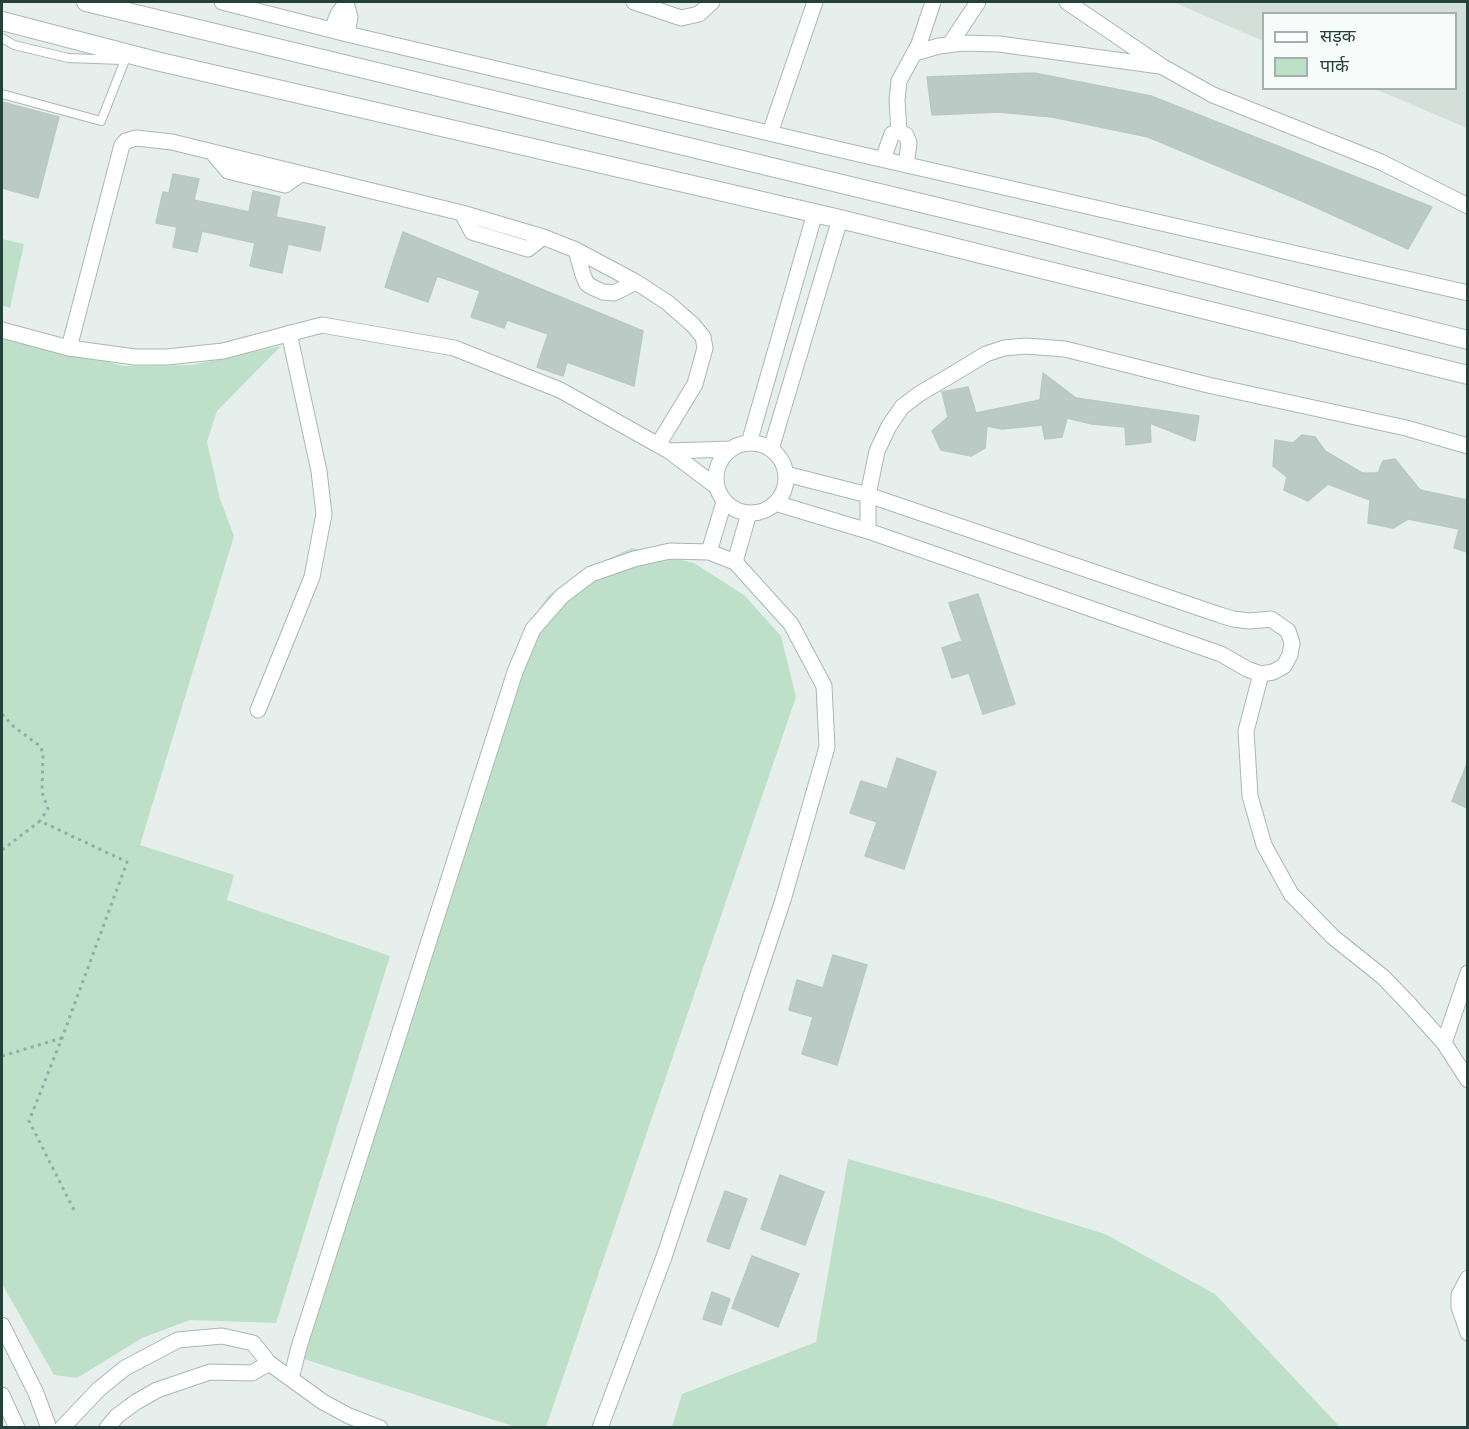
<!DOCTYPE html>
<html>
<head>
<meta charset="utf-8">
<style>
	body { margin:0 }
	#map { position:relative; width:1469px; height:1429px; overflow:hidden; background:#e6efeb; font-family:"DejaVu Sans","Noto Sans Devanagari",sans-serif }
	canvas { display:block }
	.frame { position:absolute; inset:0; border:3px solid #24423a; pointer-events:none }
	.legend { position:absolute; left:1262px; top:12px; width:195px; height:78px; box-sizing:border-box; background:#f7fbf9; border:2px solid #a3b1ad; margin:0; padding:8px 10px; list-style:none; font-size:18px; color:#24423a }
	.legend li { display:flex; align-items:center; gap:12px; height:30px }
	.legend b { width:30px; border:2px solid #a3b1ad }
</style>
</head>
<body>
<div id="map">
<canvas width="1469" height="1429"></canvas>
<div class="frame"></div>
<ul class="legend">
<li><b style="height:8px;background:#fff"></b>सड़क</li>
<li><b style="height:16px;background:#bfe0c8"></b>पार्क</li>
</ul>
</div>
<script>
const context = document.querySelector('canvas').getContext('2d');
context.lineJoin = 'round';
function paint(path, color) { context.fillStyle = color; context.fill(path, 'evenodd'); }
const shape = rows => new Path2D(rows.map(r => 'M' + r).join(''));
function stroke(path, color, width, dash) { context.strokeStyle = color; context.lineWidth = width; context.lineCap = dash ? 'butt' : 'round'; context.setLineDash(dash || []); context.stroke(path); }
const built = shape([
	[1173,2,1467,2,1467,128,1375,89,1456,88,1456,14,1264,14,1263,41]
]);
const green = shape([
	[2,239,24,244,10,308,2,305],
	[2,334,123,366,192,365,281,346,217,411,207,442,220,499,234,536,140,845,234,875,227,900,390,956,276,1323,190,1320,142,1338,77,1378,54,1375,2,1284],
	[632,548,694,563,744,595,781,636,796,697,546,1427,516,1427,304,1359,527,627,548,596,584,570],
	[848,1159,989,1198,1105,1234,1215,1294,1340,1427,672,1427,682,1394,816,1342]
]);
const building = shape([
	[1034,73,1151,96,1432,207,1408,249,1302,201,1148,137,1052,117,998,112,932,115,927,77,1034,73],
	[2,102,59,117,38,198,2,188,2,102],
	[173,174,199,179,194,200,249,212,253,191,280,197,276,217,325,227,320,251,288,244,282,273,250,266,255,243,202,231,197,252,173,247,177,227,156,223,163,192,169,193,173,174],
	[403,232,643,331,634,386,567,362,563,376,537,367,548,334,507,320,504,328,471,317,480,291,437,276,428,302,385,287,403,232],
	[1043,373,1076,398,1199,416,1195,441,1150,423,1151,442,1126,445,1125,427,1092,424,1067,418,1062,437,1045,439,1042,425,1002,429,987,426,985,448,971,456,941,450,932,431,948,417,942,392,968,387,976,413,1040,400,1043,373],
	[1302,435,1315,437,1325,451,1362,473,1378,473,1383,461,1395,459,1420,490,1467,500,1467,552,1454,548,1459,529,1408,519,1393,528,1368,523,1370,500,1328,484,1308,501,1284,490,1287,477,1273,466,1275,440,1293,443,1302,435],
	[978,594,1015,704,983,714,969,673,952,678,942,648,962,641,949,603,978,594],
	[897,758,936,772,904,869,865,856,877,822,850,813,861,781,887,789,897,758],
	[1467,764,1467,808,1452,801,1467,764],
	[833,955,867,965,837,1065,802,1054,813,1017,789,1010,797,980,823,988,833,955],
	[780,1175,824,1192,805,1245,761,1229,780,1175],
	[725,1191,747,1199,729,1249,707,1241,725,1191],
	[752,1256,799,1274,778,1327,732,1308,752,1256],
	[712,1292,730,1299,721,1325,703,1319,712,1292]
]);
const path = shape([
	[2,714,14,727,40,746,43,753,42,792,48,809,40,821],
	[2,850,40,821,127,862,62,1038,29,1121,76,1214],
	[2,1056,62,1038]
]);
const service = shape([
	[2,38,14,45,68,58,122,60],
	[2,94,101,121,125,60]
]);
const minor = shape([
	[222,2,347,34,850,152,1468,293],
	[634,2,681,18,699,14,712,2],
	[1067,2,1163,67,1213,95,1381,162,1468,206],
	[346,3,350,17,347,34],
	[332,30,338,14,347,2],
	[950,44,978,2],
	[915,53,939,46,963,43,999,44,1160,66],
	[899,132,897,100,899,81,919,44,933,2],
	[770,133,815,2],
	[212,152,228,171,285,185,301,174],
	[883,159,892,134,899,132,906,135,909,143,906,165],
	[462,213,472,232,528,249,543,237],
	[576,250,583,275,587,284,594,288,603,292,614,293,636,282],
	[2,330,69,348,135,357,167,357,223,351,322,325,454,348,560,390,669,451,717,487],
	[69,348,122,145,126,141,136,138,172,142,462,213,543,237,576,250,636,282,668,303,693,325,703,337,705,348,695,384,658,445],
	'716 478a35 35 0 1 1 70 0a35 35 0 1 1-70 0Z',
	[749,443,815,213],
	[771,449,840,219],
	[669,451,730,449],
	[775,503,868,531,1221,654,1247,669,1261,674,1273,672,1284,666,1290,655,1292,643,1288,631,1271,619,1250,621,1233,619,1220,615,868,495,786,474],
	[868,531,868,495,877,451,889,426,902,407,919,394,953,374,986,354,1004,348,1026,346,1065,349,1208,385,1406,428,1468,446],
	[709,552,724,502],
	[735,562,749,513],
	[1261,674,1246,731,1250,796,1264,845,1291,894,1333,937,1383,977,1409,1004,1444,1043,1468,1080],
	[258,710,312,577,324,514,319,471,289,333],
	[1444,1043,1468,973],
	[1468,1278,1459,1295,1459,1307,1468,1333],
	[2,1325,36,1393,49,1428],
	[291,1379,299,1347,515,672,533,629,562,596,591,574,634,559,670,551,709,552,735,562,791,624,824,686,827,747,783,900,664,1257,600,1428],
	[2,1395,17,1428],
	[62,1428,99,1389,125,1368,178,1340,222,1336,253,1343,269,1363,323,1402,349,1416,380,1428],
	[107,1428,117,1416,136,1402,157,1390,210,1372,252,1373,269,1363]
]);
const tertiary = shape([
	[86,2,1033,230,1468,340],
	[2,21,156,61,840,219,1468,375]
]);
paint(built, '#d4dfda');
paint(green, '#bfe0c8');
paint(building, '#bbcac4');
stroke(building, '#b8c9c2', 1.5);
stroke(service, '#a8b8b2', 10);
stroke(minor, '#a8b8b2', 17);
stroke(tertiary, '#a8b8b2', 20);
stroke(path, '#86b3a5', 3, [3, 4.5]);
stroke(service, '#fff', 8);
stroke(minor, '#fff', 15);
stroke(tertiary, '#fff', 18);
</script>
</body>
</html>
